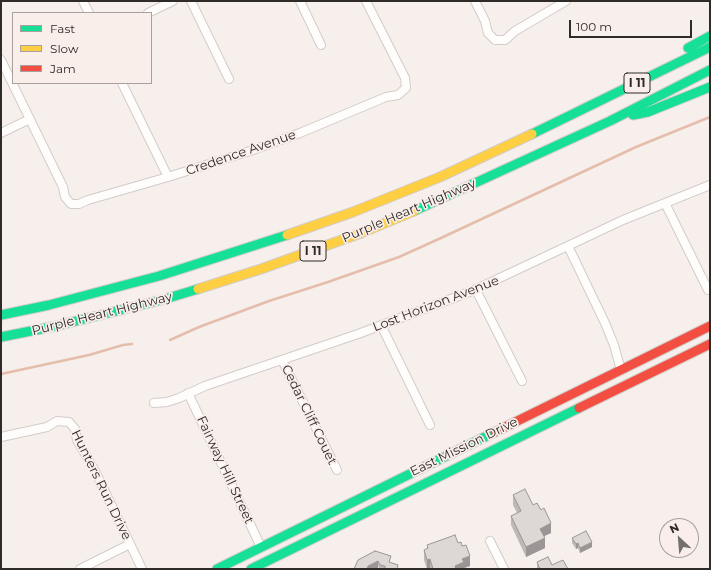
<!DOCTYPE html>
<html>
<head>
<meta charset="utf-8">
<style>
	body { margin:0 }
	#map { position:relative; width:711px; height:570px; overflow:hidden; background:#f6efec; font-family:Montserrat,sans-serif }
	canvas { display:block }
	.frame { position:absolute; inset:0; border:2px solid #2f2b29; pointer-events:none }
	.legend { position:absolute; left:12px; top:12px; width:140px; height:72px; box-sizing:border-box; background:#f9eee9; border:1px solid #a8a09c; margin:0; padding:5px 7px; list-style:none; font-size:12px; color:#2f2b29 }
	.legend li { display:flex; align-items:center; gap:8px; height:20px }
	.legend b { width:20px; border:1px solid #a8a09c }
	.north { position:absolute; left:659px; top:518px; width:40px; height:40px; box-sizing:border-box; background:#f9eee9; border:1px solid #a8a09c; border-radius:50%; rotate:334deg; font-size:11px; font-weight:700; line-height:16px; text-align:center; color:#2f2b29 }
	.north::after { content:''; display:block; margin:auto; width:14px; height:18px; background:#75706d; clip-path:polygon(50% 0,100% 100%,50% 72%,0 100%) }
	.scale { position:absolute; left:569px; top:20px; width:123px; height:18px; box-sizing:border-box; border:2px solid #2f2b29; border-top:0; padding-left:5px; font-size:12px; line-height:14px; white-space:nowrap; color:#2f2b29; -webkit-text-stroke:3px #f9eee9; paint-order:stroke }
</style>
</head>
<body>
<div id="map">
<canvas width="711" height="570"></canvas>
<div class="frame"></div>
<ul class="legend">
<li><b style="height:5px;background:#16e098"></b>Fast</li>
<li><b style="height:5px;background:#ffcf43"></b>Slow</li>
<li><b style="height:5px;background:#f24e42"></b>Jam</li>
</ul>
<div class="north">N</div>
<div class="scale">100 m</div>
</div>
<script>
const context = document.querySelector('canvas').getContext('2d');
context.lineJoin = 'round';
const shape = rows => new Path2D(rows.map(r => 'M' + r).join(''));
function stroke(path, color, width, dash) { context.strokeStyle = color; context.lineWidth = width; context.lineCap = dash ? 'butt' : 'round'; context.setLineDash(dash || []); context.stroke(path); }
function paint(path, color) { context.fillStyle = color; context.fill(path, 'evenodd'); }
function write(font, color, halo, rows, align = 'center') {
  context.font = font + ' Montserrat,sans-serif'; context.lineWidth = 3.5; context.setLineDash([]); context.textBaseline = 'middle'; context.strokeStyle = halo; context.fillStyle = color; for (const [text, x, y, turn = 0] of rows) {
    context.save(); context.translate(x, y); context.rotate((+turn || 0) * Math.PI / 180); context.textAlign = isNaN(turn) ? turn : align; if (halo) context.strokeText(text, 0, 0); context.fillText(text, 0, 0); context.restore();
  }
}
const stream = shape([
	[170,340,199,327,269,301,328,282,399,257,441,238,636,147,710,117],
	[1,374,89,355,123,345,132,344]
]);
const street = shape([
	[83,1,89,13],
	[191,1,229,79],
	[300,1,321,45],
	[475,1,485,21,488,33,495,40,505,40,515,31,566,1],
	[148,13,173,1],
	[1,60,63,187,65,197,71,204,79,204,88,200,168,177,250,151,300,133,386,97,398,95,406,88,405,78,366,1],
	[122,83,168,177],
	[1,133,30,119],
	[665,203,708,290],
	[568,246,605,323,614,345,621,370],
	[476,290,522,381],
	[381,325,430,425],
	[282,360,337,470],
	[188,393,261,547],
	[154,403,167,402,179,398,205,386,358,334,472,291,623,220,710,185],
	[1,437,47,427,57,421,69,422,75,429,77,440,95,471,142,569],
	[490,541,504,569],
	[80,569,130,544]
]);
const fast = shape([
	[688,48,710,36],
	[633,115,648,112,710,87],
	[532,134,710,47],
	[414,211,610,121,710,70],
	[1,315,49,305,159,276,287,235],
	[1,337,56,326,165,299,198,289],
	[217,569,495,432],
	[251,569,579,408]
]);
const slow = shape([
	[287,235,353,212,440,177,532,134],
	[198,289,261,269,361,233,414,211]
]);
const jam = shape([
	[579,408,710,344],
	[495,432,710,326]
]);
const wall = shape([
	[513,495,533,505,551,533,544,536,545,548,526,557,511,525,511,516,517,513,513,505],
	[572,538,592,547,580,553,578,548,576,549,572,543],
	[458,543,470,566,464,568,464,569,427,569,424,560,424,550,427,549,427,545],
	[375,551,391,563,398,569,379,569],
	[537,562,552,565,568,569,537,569]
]);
const shadedWall = shape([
	[551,523,551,533,540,538,540,529],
	[545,538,545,548,526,557,526,547],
	[592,542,592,547,580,553,580,548],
	[578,543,578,548,576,549,576,544],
	[470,556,470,566,464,568,464,569,455,569,455,566,462,559],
	[430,559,430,568,427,569,427,560],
	[378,561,378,568,376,569,367,569,368,566]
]);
const building = shape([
	[525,489,533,505,537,503,541,510,544,508,551,523,540,529,545,538,526,547,511,516,521,511,513,495,525,489],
	[586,531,592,542,580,548,578,543,576,544,572,538,586,531],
	[455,535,458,543,461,542,462,546,466,545,470,556,462,559,464,562,455,566,456,569,433,569,430,559,427,560,424,550,428,548,427,545,455,535],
	[375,551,391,556,389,562,398,565,397,569,385,569,385,566,380,565,378,561,368,566,367,569,354,569,358,560,375,551],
	[548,557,552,565,563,560,568,569,540,569,537,562,548,557]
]);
const shields = [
	[637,83,26],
	[313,251,26]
];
const shieldNames = [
	["I 11",637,83],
	["I 11",313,251]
];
const streetNames = [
	["Credence Avenue",241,153,-19],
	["Purple Heart Highway",409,211,-23],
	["Lost Horizon Avenue",436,304,-21],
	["Purple Heart Highway",102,314,-14],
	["Cedar Cliff Couet",309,415,64],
	["East Mission Drive",464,447,-26],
	["Fairway Hill Street",225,470,65],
	["Hunters Run Drive",101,485,64]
];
stroke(stream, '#e5bdab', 2.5);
stroke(street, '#d2ccca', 10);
stroke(fast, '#d2ccca', 11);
stroke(slow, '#d2ccca', 11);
stroke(jam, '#d2ccca', 11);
stroke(street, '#fefdfc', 8);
stroke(fast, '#16e098', 9);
stroke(slow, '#ffcf43', 9);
stroke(jam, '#f24e42', 9);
paint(wall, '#beb9b7');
paint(shadedWall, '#9b9695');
paint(building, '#ddd7d5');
stroke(building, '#9b9695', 1);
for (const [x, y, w] of shields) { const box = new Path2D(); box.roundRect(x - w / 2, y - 10, w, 20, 3); context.fillStyle = '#f9eee9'; context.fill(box); stroke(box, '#2f2b29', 1); }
write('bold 12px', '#2f2b29', null, shieldNames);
write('13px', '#2f2b29', '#f9eee9', streetNames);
</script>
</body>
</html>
